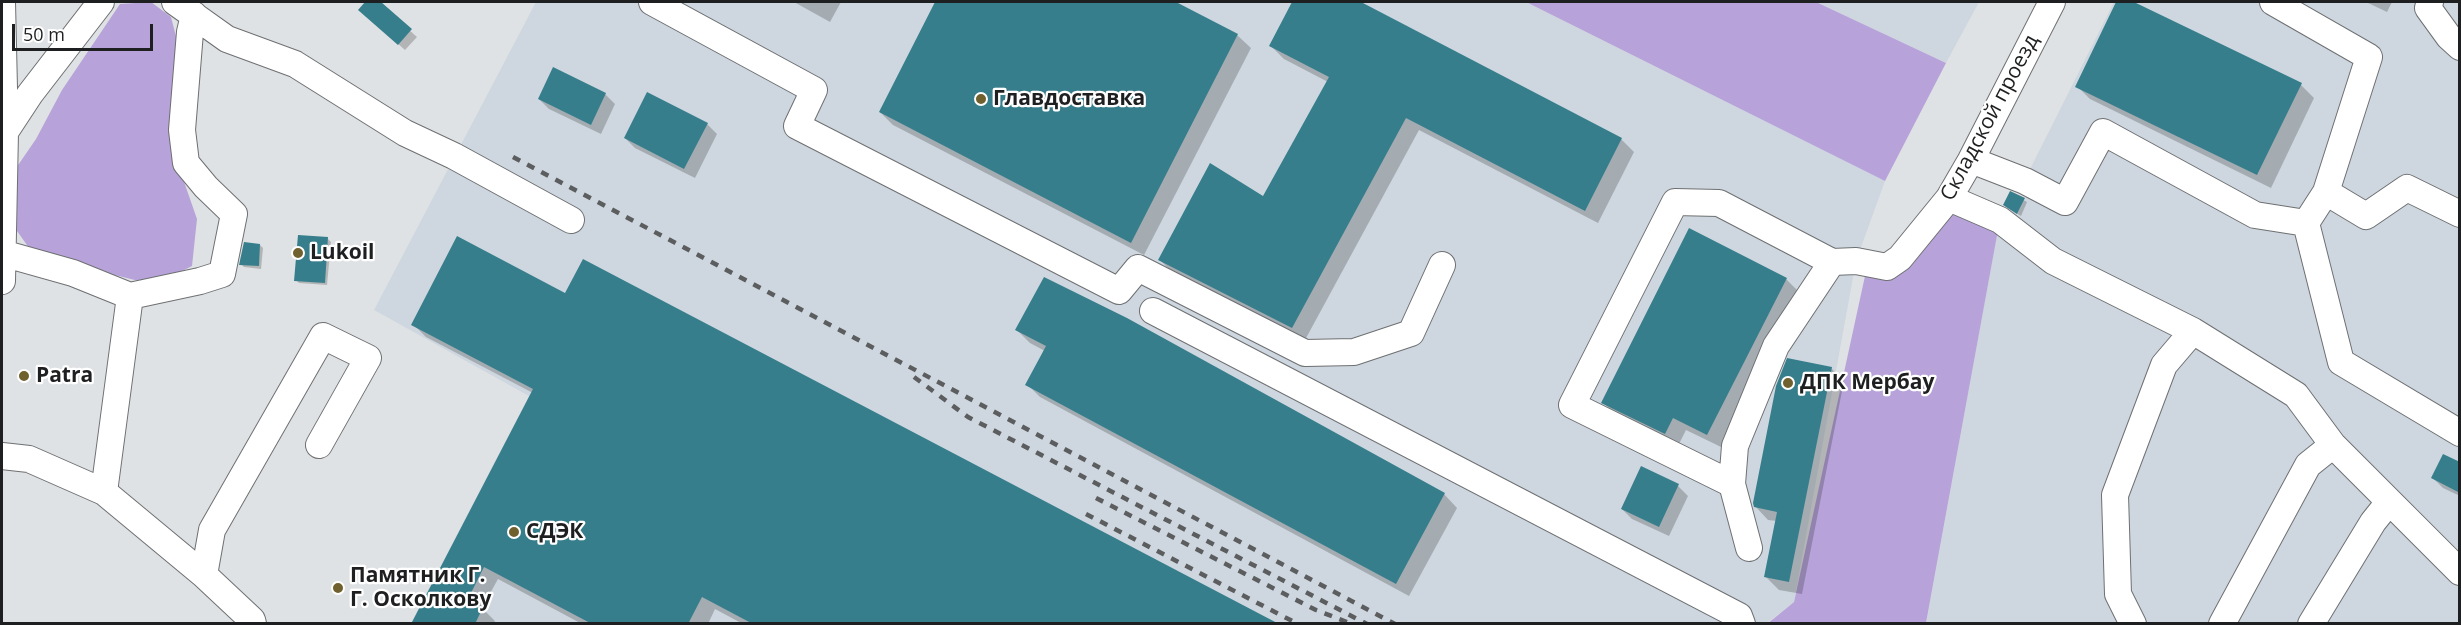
<!DOCTYPE html>
<html>
<head>
<meta charset="utf-8">
<style>
	body { margin:0 }
	#map { position:relative; width:2461px; height:625px; overflow:hidden; background:#dfe2e4; font-family:"Open Sans",sans-serif }
	canvas { display:block }
	.frame { position:absolute; inset:0; border:3px solid #1e1f20; pointer-events:none }
	.scale { position:absolute; left:12px; top:24px; width:141px; height:27px; box-sizing:border-box; border:3px solid #1e1f20; border-top:0; padding-left:8px; font-size:18px; line-height:21px; white-space:nowrap; color:#1e1f20; -webkit-text-stroke:4px #fff; paint-order:stroke }
</style>
</head>
<body>
<div id="map">
<canvas width="2461" height="625"></canvas>
<div class="frame"></div>
<div class="scale">50 m</div>
</div>
<script>
const context = document.querySelector('canvas').getContext('2d');
context.lineJoin = 'round';
function paint(path, color) { context.fillStyle = color; context.fill(path, 'evenodd'); }
const shape = rows => new Path2D(rows.map(r => 'M' + r).join(''));
function stroke(path, color, width, dash) { context.strokeStyle = color; context.lineWidth = width; context.lineCap = dash ? 'butt' : 'round'; context.setLineDash(dash || []); context.stroke(path); }
function write(font, color, halo, rows, align = 'center') {
  context.font = font + ' "Open Sans",sans-serif'; context.lineWidth = 4.5; context.setLineDash([]); context.textBaseline = 'middle'; context.strokeStyle = halo; context.fillStyle = color; for (const [text, x, y, turn = 0] of rows) {
    context.save(); context.translate(x, y); context.rotate((+turn || 0) * Math.PI / 180); context.textAlign = isNaN(turn) ? turn : align; if (halo) context.strokeText(text, 0, 0); context.fillText(text, 0, 0); context.restore();
  }
}
const built = shape([
	[536,2,1526,2,1885,181,1856,261,1794,602,1767,623,411,623,529,396,374,310],
	[1816,2,1979,2,1946,63],
	[2114,2,2459,2,2459,623,1926,624,2002,207,2018,214,2027,195,2019,191]
]);
const green = shape([
	[151,2,171,17,179,48,174,153,197,219,192,266,155,285,34,255,17,231,13,203,14,171,36,139,62,90,120,4],
	[1526,2,1816,2,1946,63,1885,181],
	[1952,211,1998,230,1926,623,1767,624,1794,602,1865,276,1897,275]
]);
const shadow = shape([
	[367,2,378,2,417,37,405,50,360,10],
	[794,2,841,2,830,22],
	[937,2,1172,2,1237,35,1251,48,1144,255,893,125,880,112],
	[1293,2,1358,2,1621,139,1634,152,1598,223,1419,130,1305,340,1173,273,1160,260,1263,198,1328,82,1284,59,1270,45],
	[2118,2,2131,2,2301,85,2314,98,2271,188,2090,99,2077,86],
	[2366,2,2392,2,2387,12],
	[605,94,615,104,601,134,549,109,539,99],
	[707,124,717,134,695,178,635,148,625,138],
	[2011,193,2027,202,2021,216,2008,208],
	[328,239,331,242,327,285,299,283,296,280],
	[260,245,263,248,261,269,244,267,241,264],
	[1786,279,1799,292,1721,447,1686,430,1678,446,1616,416,1603,402],
	[566,295,1276,624,743,624,715,609,708,624,582,624,498,579,482,608,495,621,494,624,413,624,533,393,426,337,413,324],
	[1017,330,1444,494,1457,508,1409,596,1040,397,1027,384,1045,351,1030,343],
	[1831,368,1844,381,1802,594,1779,590,1766,577,1777,521,1768,520,1755,506],
	[2460,464,2460,496,2443,488,2433,478],
	[1678,486,1688,496,1669,536,1632,519,1622,509],
	[72,623,109,623,109,624,72,624]
]);
const building = shape([
	[365,2,381,2,412,29,398,45,358,10],
	[935,2,1176,2,1238,34,1131,243,879,112],
	[1292,2,1361,2,1622,138,1585,211,1406,118,1292,328,1158,260,1210,163,1263,196,1329,77,1269,46],
	[2116,2,2134,2,2302,83,2257,175,2075,87],
	[553,67,606,93,591,125,538,99],
	[647,92,708,123,684,169,624,138],
	[2010,191,2025,198,2017,214,2003,205],
	[1689,228,1787,278,1707,435,1673,418,1665,434,1601,403],
	[298,235,328,237,325,283,294,281],
	[457,236,565,293,583,259,1279,624,753,624,702,597,688,624,592,624,484,567,468,599,483,607,475,624,411,624,533,389,411,325],
	[244,242,260,244,259,266,239,265],
	[1044,277,1127,318,1445,493,1396,584,1025,385,1046,346,1015,330],
	[1787,358,1832,367,1789,582,1764,577,1777,512,1754,507,1753,503,1776,386],
	[2443,454,2460,462,2460,493,2431,478],
	[1641,466,1679,484,1659,527,1621,509]
]);
const minor = shape([
	[175,2,227,39,295,64,405,133,454,156,571,220],
	[652,2,814,90,797,126,1119,291,1138,268,1305,353,1354,352,1411,333,1442,265],
	[2273,2,2369,57,2326,192,2306,223,2341,362,2460,433],
	[2430,2,2428,8,2449,37,2460,47],
	[5,132,30,94,101,2],
	[1971,160,2025,181,2065,202,2103,132,2255,215,2306,223],
	[2326,192,2366,216,2407,188,2460,214],
	[1949,198,2000,220,2053,261,2193,331,2296,395,2333,445,2460,572],
	[2,253,73,273,130,296,104,492],
	[2,281,5,132,2,2],
	[130,296,200,281,222,274,234,214,206,187,186,163,182,130,190,32,194,15],
	[1153,311,1739,616,1742,624],
	[2,456,29,459,104,492,204,575,252,620,253,624],
	[1732,484,1572,405,1675,202,1719,203,1832,262],
	[1749,548,1732,484,1735,446,1776,346,1832,262,1856,261,1887,267,1900,258,1949,198,1971,160,2052,2],
	[204,575,212,530,323,336,368,358,319,445],
	[2133,624,2118,594,2115,495,2164,365,2193,331],
	[2222,624,2308,465,2333,445],
	[2311,624,2373,522,2389,502]
]);
const rail = shape([
	[513,157,1395,624],
	[914,377,968,417,1367,624],
	[1096,498,1316,610,1352,624],
	[1086,514,1298,624]
]);
const markers = [
	[981,99,6,"#70602e"],
	[298,253,6,"#70602e"],
	[24,376,6,"#70602e"],
	[1788,383,6,"#70602e"],
	[514,532,6,"#70602e"],
	[338,588,6,"#70602e"]
];
const poiNames = [
	["Главдоставка",993,99],
	["Lukoil",310,253],
	["Patra",36,376],
	["ДПК Мербау",1800,383],
	["СДЭК",526,532],
	["Памятник Г.",350,576],
	["Г. Осколкову",350,600]
];
const streetNames = [
	["Складской проезд",1990,118,-62]
];
paint(built, '#ced7df');
paint(green, '#b7a3da');
paint(shadow, '#0003');
paint(building, '#377e8c');
stroke(minor, '#6e7072', 28);
stroke(minor, '#fff', 26);
stroke(rail, '#5b5d5e', 4.5, [8, 8]);
for (const [x, y, r, color] of markers) { const dot = new Path2D(); dot.arc(x, y, r, 0, 2 * Math.PI); context.fillStyle = color; context.fill(dot); stroke(dot, '#fff', 2); }
write('bold 21px', '#1e1f20', '#fff', poiNames, 'left');
write('21px', '#1e1f20', '#fff', streetNames);
</script>
</body>
</html>
